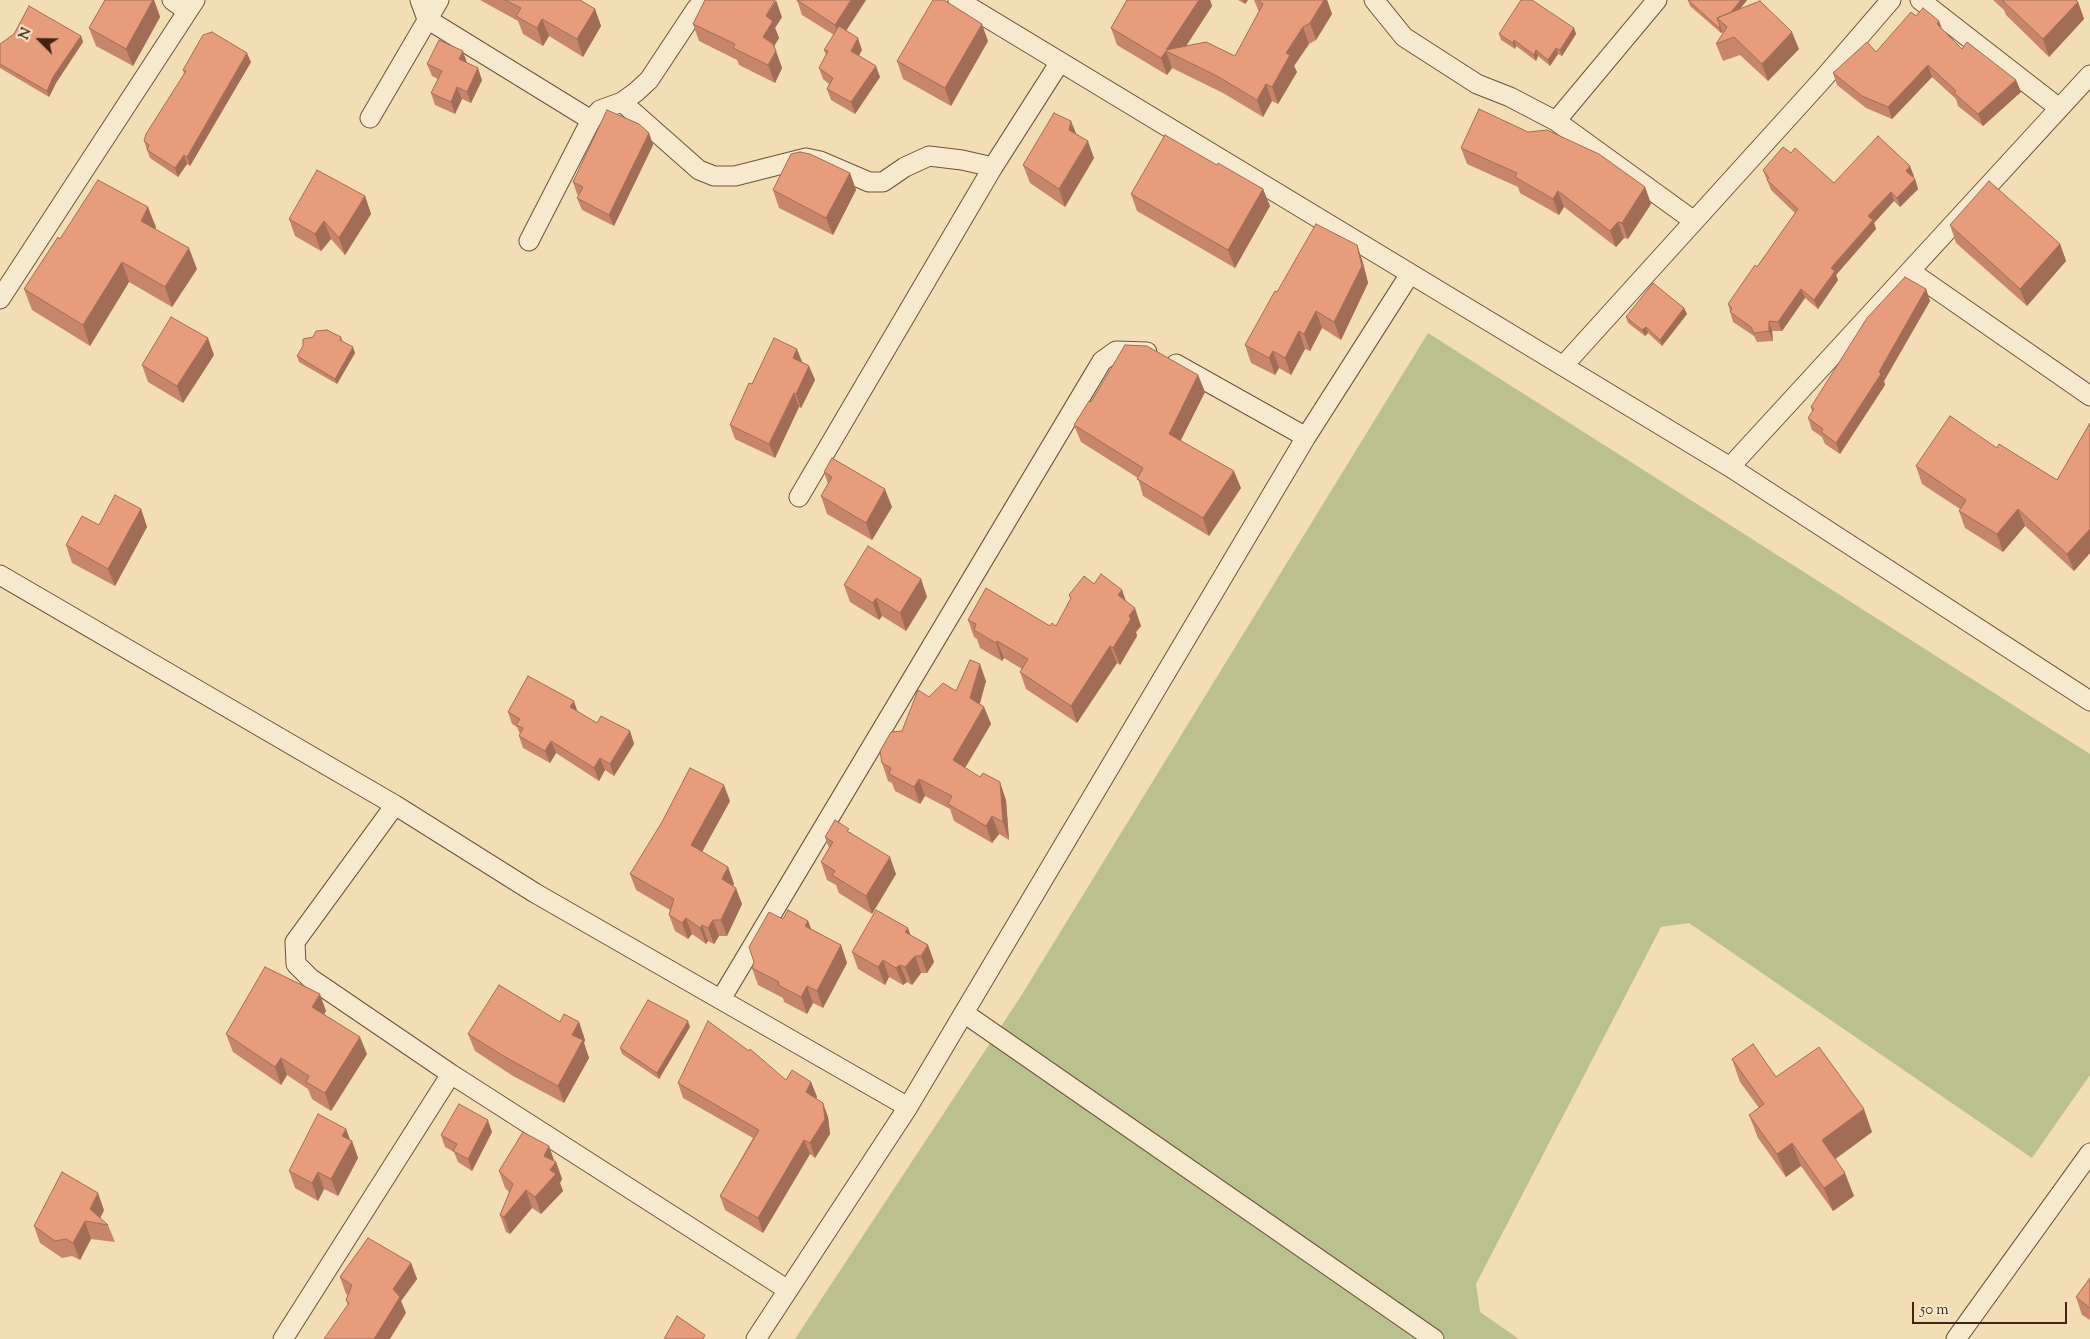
<!DOCTYPE html>
<html>
<head>
<meta charset="utf-8">
<style>
	body { margin:0 }
	#map { position:relative; width:2090px; height:1339px; overflow:hidden; background:#f3ddb4; font-family:"Sorts Mill Goudy",serif }
	canvas { display:block }
	.north { position:absolute; left:15px; top:15px; width:50px; height:50px; -webkit-text-stroke:4px #f7e9ce; paint-order:stroke; rotate:293deg; font-size:14px; font-weight:700; line-height:20px; text-align:center; color:#422412 }
	.north::after { content:''; display:block; margin:auto; width:18px; height:22px; background:#422412; clip-path:polygon(50% 0,100% 100%,50% 72%,0 100%) }
	.scale { position:absolute; left:1912px; top:1302px; width:155px; height:22px; box-sizing:border-box; border:2px solid #422412; border-top:0; padding-left:6px; font-size:15px; line-height:18px; white-space:nowrap; color:#422412; -webkit-text-stroke:4px #f7e9ce; paint-order:stroke }
</style>
</head>
<body>
<div id="map">
<canvas width="2090" height="1339"></canvas>
<div class="north">N</div>
<div class="scale">50 m</div>
</div>
<script>
const context = document.querySelector('canvas').getContext('2d');
context.lineJoin = 'round';
function paint(path, color) { context.fillStyle = color; context.fill(path, 'evenodd'); }
const shape = rows => new Path2D(rows.map(r => 'M' + r).join(''));
function stroke(path, color, width, dash) { context.strokeStyle = color; context.lineWidth = width; context.lineCap = dash ? 'butt' : 'round'; context.setLineDash(dash || []); context.stroke(path); }
const green = shape([
	[1428,333,2090,754,2090,1075,2032,1158,1689,923,1661,927,1476,1284,1480,1312,1519,1339,795,1339,1021,996]
]);
const street = shape([
	[172,0,187,11],
	[420,0,427,19,591,120],
	[958,0,1730,467,2090,701],
	[1374,0,1404,37,1477,84,1510,97,1556,121,1694,221],
	[1920,0,2059,108],
	[622,102,699,170,714,176,735,176,806,158,820,161,869,182,883,182,905,167,929,156,962,160,993,167],
	[370,118,439,0],
	[1556,121,1657,0],
	[529,241,591,120,600,110,622,102,636,92,649,80,696,9,704,0],
	[1910,271,2090,396],
	[0,299,195,0],
	[1176,364,1306,437],
	[1563,366,1822,80,1891,0],
	[1730,467,2090,75],
	[799,497,993,167,1060,62],
	[0,575,395,805,535,893,908,1107],
	[395,805,295,942,296,964,310,978,451,1074,788,1290],
	[721,999,1102,361,1116,351,1147,352],
	[964,1013,1434,1339],
	[283,1339,451,1074],
	[756,1339,908,1107,1306,437,1410,274],
	[1956,1339,2090,1153]
]);
const wall = shape([
	[105,0,154,0,160,17,133,66,96,46,89,28],
	[480,0,580,0,595,9,601,26,583,57,549,36,543,46,523,34,518,21],
	[797,0,866,0,846,31,862,50,859,55,880,77,855,114,831,100,827,89,829,84,823,79,819,68,826,55,824,50,834,35,802,15],
	[1127,0,1210,0,1212,6,1186,46,1235,56,1259,12,1254,0,1327,0,1332,14,1316,40,1309,44,1294,66,1297,72,1278,104,1272,101,1263,117,1223,93,1172,68,1167,75,1117,45,1111,28],
	[1238,0,1248,0,1245,4],
	[1688,0,1747,0,1741,8,1799,49,1768,81,1740,55,1723,61,1716,44,1723,34,1722,32,1721,33,1690,6],
	[1993,0,2076,0,2078,2,2084,19,2049,57,2006,15,2004,10],
	[1916,16,1939,21,1942,29,1962,49,2016,80,2021,92,1983,126,1958,106,1956,99,1932,77,1892,119,1866,108,1837,85,1833,73,1876,52],
	[782,17,775,28,779,38,774,46,782,68,775,83,739,65,737,60,699,41,693,24],
	[1574,28,1576,34,1562,56,1558,54,1550,66,1538,56,1536,61,1516,46,1515,49,1501,40,1499,34],
	[81,36,83,42,56,83,49,97,0,68,0,44],
	[988,41,951,106,903,79,897,61],
	[251,62,190,166,187,164,178,177,150,158,144,141,184,74,183,70],
	[467,63,482,80,471,103,462,99,455,114,435,105,431,93,438,79,432,76,427,64],
	[649,133,653,145,614,226,582,210,577,198,579,195,577,194,573,182],
	[1076,134,1094,158,1065,207,1030,183,1023,165],
	[1461,148,1645,187,1651,204,1628,239,1624,238,1616,247,1564,207,1559,215,1520,193,1518,187,1467,164],
	[1217,165,1263,189,1270,206,1235,268,1137,211,1131,194],
	[1763,170,1834,183,1914,176,1913,177,1915,179,1918,189,1900,207,1894,201,1874,223,1876,229,1836,275,1838,280,1818,309,1805,298,1782,331,1772,331,1773,341,1757,342,1754,336,1733,322,1728,304,1757,267,1795,213,1771,190],
	[850,173,856,190,833,235,779,208,773,190],
	[365,196,371,214,345,255,331,239,321,251,295,236,289,219],
	[1950,225,2060,244,2066,261,2027,306,1956,243],
	[156,227,155,229,197,269,172,307,129,282,90,346,32,310,24,289,60,239],
	[1357,245,1363,263,1368,283,1341,340,1322,328,1310,351,1305,349,1291,375,1279,368,1275,375,1251,363,1245,345,1277,292],
	[1926,289,1930,301,1884,381,1885,385,1840,454,1825,444,1822,437,1812,430,1808,418,1812,412,1811,407],
	[1684,308,1687,314,1662,346,1648,333,1645,336,1628,323,1626,317],
	[341,337,343,342,355,353,337,384,299,362,297,356],
	[214,355,183,403,148,382,142,365],
	[802,362,809,366,815,380,801,408,799,407,775,458,735,439,730,425,752,384],
	[1198,375,1205,392,1180,441,1241,488,1209,536,1143,496,1138,478,1081,442,1074,425,1091,402],
	[2090,423,2090,553,2074,571,2025,526,2003,552,1965,528,1959,511,1960,509,1922,484,1916,466,1997,448,2057,480],
	[824,472,892,507,872,540,827,514,821,496,828,484],
	[141,509,147,527,115,586,72,563,66,545,99,525],
	[921,579,927,597,906,631,882,616,879,620,850,602,844,585],
	[1094,584,1122,590,1126,601,1141,626,1136,632,1137,636,1120,665,1117,663,1077,723,1026,689,1020,672,1022,669,1004,658,1002,661,980,648,977,639,974,637,968,620,1050,626,1056,626,1071,599,1069,595],
	[986,681,980,704,984,707,991,724,965,768,1006,800,1009,840,999,834,992,843,954,821,950,809,925,796,920,804,895,791,892,783,888,781,882,763,902,731,929,697,956,691],
	[577,711,597,723,630,731,634,744,614,776,605,770,599,781,556,753,550,763,523,748,519,736,520,734,517,727,512,724,508,712],
	[730,801,702,852,728,867,734,884,733,886,742,904,727,936,719,936,714,944,708,941,706,944,692,934,688,939,675,931,669,915,670,910,636,890,630,874],
	[850,832,896,874,872,914,839,893,836,885,827,880,821,862,829,848,825,837],
	[783,919,808,921,811,929,841,945,847,963,823,1008,813,1003,807,1014,784,1002,783,998,758,985,752,968],
	[910,935,928,945,934,962,927,973,921,973,912,985,907,982,903,985,889,977,885,985,858,969,852,952],
	[326,1011,324,1014,367,1054,331,1111,312,1099,308,1089,287,1075,281,1085,233,1052,226,1034],
	[560,1022,579,1022,585,1040,584,1043,589,1058,564,1103,513,1076,475,1051,468,1034],
	[690,1027,659,1079,622,1054,620,1048],
	[1732,1059,1776,1077,1872,1132,1835,1159,1854,1196,1833,1211,1801,1166,1786,1177,1758,1138,1749,1115,1759,1108,1740,1082],
	[786,1080,811,1082,817,1097,816,1098,828,1117,830,1134,815,1158,810,1154,763,1233,725,1210,720,1196,753,1138,683,1098,678,1083],
	[346,1129,350,1140,352,1141,358,1158,338,1196,324,1189,318,1201,295,1188,289,1171],
	[492,1132,472,1171,458,1162,454,1152,445,1147,441,1135],
	[549,1146,554,1161,556,1162,562,1179,560,1183,563,1191,541,1214,532,1208,510,1234,506,1232,500,1215,509,1192,505,1188,499,1171],
	[104,1210,100,1218,108,1225,115,1242,91,1239,80,1260,72,1256,62,1258,40,1243,34,1226],
	[411,1263,417,1279,401,1301,406,1313,348,1305,346,1300,348,1295,346,1294,340,1277],
	[2090,1278,2090,1320,2082,1315,2076,1297]
]);
const shadedWall = shape([
	[153,0,154,0,160,17,133,66,126,49],
	[776,0,782,17,775,28,779,38,769,55,763,37,766,16],
	[851,0,866,0,840,40,835,25],
	[1199,0,1210,0,1212,6,1179,57,1166,50],
	[1243,0,1248,0,1245,4],
	[1324,0,1327,0,1332,14,1316,40,1310,23],
	[1741,0,1747,0,1726,27,1722,23],
	[2078,2,2084,19,2049,57,2043,39],
	[595,9,601,26,583,57,577,39],
	[542,19,549,36,543,46,537,28],
	[1939,21,1943,33,1937,24],
	[982,24,988,41,951,106,945,88],
	[1720,26,1722,32,1721,33,1719,28],
	[1303,27,1309,44,1294,66,1297,72,1278,104,1272,87,1286,53],
	[1574,28,1576,34,1562,56,1560,50],
	[1792,32,1799,49,1768,81,1762,64],
	[81,36,83,42,56,83,49,97,47,91,53,77],
	[858,38,862,50,855,62,851,51],
	[1514,40,1516,46,1515,49,1513,43],
	[1556,48,1558,54,1550,66,1548,60],
	[1536,50,1538,56,1536,61,1534,55],
	[463,51,467,63,459,59],
	[776,51,782,68,775,83,768,65],
	[1166,51,1172,68,1167,75,1161,58],
	[247,53,251,62,190,166,187,157],
	[1928,65,1932,77,1892,119,1888,107],
	[876,66,880,77,855,114,851,102],
	[478,68,482,80,471,103,467,92],
	[2016,80,2021,92,1983,126,1978,114],
	[1266,84,1272,101,1263,117,1257,100],
	[457,87,462,99,455,114,451,102],
	[1071,121,1078,138,1069,130],
	[649,133,653,145,614,226,609,215],
	[1088,141,1094,158,1065,207,1059,189],
	[184,155,187,164,178,177,175,168],
	[1910,166,1914,176,1910,180,1906,171],
	[850,173,856,190,833,235,826,218],
	[1915,179,1918,189,1900,207,1897,198],
	[1645,187,1651,204,1628,239,1622,223],
	[1263,189,1270,206,1235,268,1228,250],
	[1558,191,1564,207,1559,215,1553,199],
	[1891,192,1894,201,1874,223,1876,229,1836,275,1838,280,1818,309,1814,300,1831,268,1868,216],
	[365,196,371,214,345,255,339,238],
	[148,207,156,227,149,242,141,221],
	[324,221,331,239,321,251,315,234],
	[1618,222,1624,238,1616,247,1610,231],
	[2060,244,2066,261,2027,306,2020,289],
	[1357,245,1363,263,1368,283,1341,340,1334,322],
	[189,248,197,269,172,307,165,287],
	[122,262,129,282,90,346,83,325],
	[1801,289,1805,298,1782,331,1778,322],
	[1926,289,1930,301,1884,381,1885,385,1840,454,1836,443,1879,372],
	[1684,308,1687,314,1662,346,1660,340],
	[1316,311,1322,328,1310,351,1304,334],
	[1769,321,1772,331,1773,341,1769,331],
	[1646,327,1648,333,1645,336,1642,330],
	[1299,331,1305,349,1291,375,1285,358],
	[208,338,214,355,183,403,177,386],
	[353,347,355,353,337,384,335,379],
	[797,349,803,364,793,358],
	[1273,351,1279,368,1275,375,1269,358],
	[809,366,815,380,801,408,796,394],
	[1198,375,1205,392,1175,452,1169,434],
	[794,393,799,407,775,458,769,444],
	[1234,471,1241,488,1209,536,1203,518],
	[885,489,892,507,872,540,866,523],
	[141,509,147,527,115,586,108,569],
	[2018,509,2025,526,2003,552,1997,534],
	[2090,529,2090,553,2074,571,2067,554],
	[921,579,927,597,906,631,900,613],
	[1122,590,1128,608,1118,595],
	[876,598,882,616,879,620,873,603],
	[1135,608,1141,626,1136,632,1137,636,1120,665,1113,648,1129,616],
	[997,641,1004,658,1002,661,996,643],
	[1110,646,1117,663,1077,723,1071,706],
	[980,664,986,681,976,715,970,698],
	[574,701,578,713,570,707],
	[984,707,991,724,959,778,953,760],
	[630,731,634,744,614,776,610,764],
	[551,741,556,753,550,763,545,751],
	[600,758,605,770,599,781,594,768],
	[919,779,925,796,920,804,914,787],
	[1000,782,1006,800,1009,840,1003,822],
	[724,785,730,801,697,861,691,845],
	[992,816,999,834,992,843,986,826],
	[890,857,896,874,872,914,866,896],
	[728,867,734,884,727,895,722,879],
	[736,888,742,904,727,936,721,920],
	[686,918,692,934,688,939,682,923],
	[713,920,719,936,714,944,708,928],
	[808,921,814,938,805,926],
	[702,925,708,941,706,944,700,928],
	[908,928,914,945,905,932],
	[841,945,847,963,823,1008,817,991],
	[928,945,934,962,927,973,921,956],
	[915,956,921,973,912,985,905,967],
	[883,960,889,977,885,985,878,967],
	[900,965,907,982,903,985,896,968],
	[807,986,813,1003,807,1014,801,997],
	[320,994,326,1011,318,1024,312,1007],
	[688,1021,690,1027,659,1079,657,1073],
	[579,1022,585,1040,584,1043,589,1058,564,1103,558,1086,572,1035],
	[360,1037,367,1054,331,1111,325,1093],
	[281,1058,287,1075,281,1085,275,1067],
	[811,1082,817,1097,811,1107,806,1092],
	[823,1103,828,1117,830,1134,815,1158,810,1143],
	[1864,1109,1872,1132,1830,1163,1822,1140],
	[488,1120,492,1132,472,1171,468,1159],
	[346,1129,351,1142,352,1141,358,1158,338,1196,331,1179,342,1136],
	[804,1140,810,1154,763,1233,758,1218],
	[1792,1143,1801,1166,1786,1177,1777,1154],
	[549,1146,555,1163,556,1162,562,1179,560,1183,563,1191,541,1214,535,1197,544,1156],
	[318,1172,324,1189,318,1201,312,1183],
	[1845,1173,1854,1196,1833,1211,1824,1188],
	[526,1190,532,1208,510,1234,504,1217],
	[98,1193,104,1210,98,1223,90,1209],
	[85,1221,91,1239,80,1260,73,1243],
	[411,1263,417,1279,401,1301,406,1313,390,1339,374,1339,393,1289]
]);
const building = shape([
	[105,0,153,0,126,49,89,28,105,0],
	[505,0,580,0,595,9,577,39,542,19,537,28,516,16,521,8,505,0],
	[705,0,775,0,766,16,773,21,763,37,773,44,776,51,768,65,733,48,735,44,693,24,705,0],
	[797,0,851,0,835,25,797,0],
	[933,0,944,0,982,24,945,88,897,61,933,0],
	[1127,0,1199,0,1166,50,1206,42,1235,56,1263,4,1258,0,1324,0,1310,23,1303,27,1286,53,1290,55,1272,87,1266,84,1257,100,1217,76,1166,51,1161,58,1111,28,1127,0],
	[1521,0,1532,0,1574,28,1560,50,1556,48,1548,60,1536,50,1534,55,1514,40,1513,43,1499,34,1521,0],
	[1688,0,1741,0,1731,12,1717,18,1720,26,1719,28,1688,0],
	[2002,0,2076,0,2078,2,2043,39,2002,0],
	[1760,1,1792,32,1762,64,1734,37,1716,44,1727,27,1717,18,1760,1],
	[29,6,81,36,53,77,47,91,0,64,0,44,14,34,29,6],
	[1923,8,1939,21,1937,24,1962,49,1967,42,2016,80,1978,114,1954,93,1956,91,1928,65,1888,107,1862,96,1833,73,1867,42,1876,52,1911,12,1916,16,1923,8],
	[839,26,858,38,851,51,876,66,851,102,827,89,833,78,819,68,828,51,824,50,839,26],
	[212,32,247,53,187,157,184,155,175,168,147,150,149,145,144,141,146,134,186,71,183,70,203,35,212,32],
	[439,40,463,51,459,59,478,68,467,92,457,87,451,102,431,93,442,71,427,64,439,40],
	[1479,109,1528,132,1547,130,1575,143,1599,154,1645,187,1622,223,1618,222,1610,231,1558,191,1553,199,1515,177,1517,173,1461,148,1479,109],
	[607,110,639,124,649,133,609,215,577,198,583,187,573,182,607,110],
	[1054,113,1071,121,1069,130,1088,141,1059,189,1023,165,1054,113],
	[1165,135,1217,165,1218,163,1263,189,1228,250,1131,194,1165,135],
	[1878,136,1910,166,1906,171,1915,179,1897,198,1891,192,1868,216,1873,220,1831,268,1835,271,1814,300,1801,289,1778,322,1769,321,1769,331,1754,333,1751,327,1730,312,1732,308,1728,304,1755,265,1757,267,1798,209,1767,180,1769,178,1763,170,1783,147,1791,153,1795,148,1834,183,1878,136],
	[800,152,810,154,850,173,826,218,773,190,791,154,800,152],
	[317,170,365,196,339,238,324,221,315,234,289,219,317,170],
	[98,180,148,207,141,221,189,248,165,287,122,262,83,325,24,289,58,237,60,239,98,180],
	[1989,181,2060,244,2020,289,1950,225,1989,181],
	[1316,224,1357,245,1362,266,1334,322,1316,311,1304,334,1299,331,1285,358,1273,351,1269,358,1245,345,1275,291,1277,292,1316,224],
	[1905,277,1926,289,1879,372,1881,374,1836,443,1821,432,1823,429,1808,418,1814,409,1811,407,1867,318,1905,277],
	[1653,283,1684,308,1660,340,1646,327,1642,330,1626,317,1653,283],
	[171,317,208,338,177,386,142,365,171,317],
	[327,330,341,337,340,340,353,347,335,379,297,356,303,346,303,339,313,337,316,331,327,330],
	[774,338,797,349,793,358,809,366,796,394,794,393,769,444,730,425,749,383,752,384,774,338],
	[1125,345,1147,346,1198,375,1169,434,1234,471,1203,518,1137,479,1143,468,1074,425,1089,401,1091,402,1125,345],
	[1950,416,1997,448,1999,444,2057,480,2090,423,2090,529,2067,554,2018,509,1997,534,1959,511,1966,500,1916,466,1950,416],
	[832,458,885,489,866,523,821,496,832,477,824,472,832,458],
	[115,495,141,509,108,569,66,545,82,516,99,525,115,495],
	[868,546,921,579,900,613,876,598,873,603,844,585,868,546],
	[1101,574,1122,590,1118,595,1135,608,1129,616,1131,619,1113,648,1110,646,1071,706,1020,672,1028,659,997,641,996,643,974,630,976,624,968,620,986,588,1050,626,1052,623,1056,626,1071,598,1069,595,1084,576,1094,584,1101,574],
	[970,660,980,664,970,698,984,707,953,760,980,777,983,773,1000,782,1003,822,992,816,986,826,948,804,952,796,919,779,914,787,889,774,891,768,882,763,880,751,891,732,902,731,918,690,929,697,943,683,956,691,970,660],
	[528,676,574,701,570,707,597,723,601,716,630,731,610,764,600,758,594,768,551,741,545,751,519,736,523,728,516,725,520,719,508,712,528,676],
	[690,768,724,785,691,845,728,867,722,879,736,888,721,920,713,920,708,928,702,925,700,928,686,918,682,923,669,915,674,899,630,874,662,822,690,768],
	[835,820,849,829,847,831,890,857,866,896,832,875,835,871,821,862,833,842,825,837,835,820],
	[788,910,808,921,805,926,841,945,817,991,807,986,801,997,778,985,779,982,752,968,754,962,749,947,769,912,783,919,788,910],
	[876,910,908,928,905,932,928,945,921,956,915,956,905,967,900,965,896,968,883,960,878,967,852,952,876,910],
	[265,967,320,994,312,1007,360,1037,325,1093,306,1082,309,1076,281,1058,275,1067,226,1034,265,967],
	[499,985,560,1022,564,1014,579,1022,572,1035,583,1040,558,1086,507,1058,468,1034,499,985],
	[648,1000,688,1021,657,1073,620,1048,648,1000],
	[708,1021,749,1051,750,1049,786,1080,792,1070,811,1082,806,1092,823,1103,825,1119,810,1143,804,1140,758,1218,720,1196,759,1130,678,1083,708,1021],
	[1753,1044,1776,1077,1819,1047,1864,1109,1822,1140,1845,1173,1824,1188,1792,1143,1777,1154,1749,1115,1764,1104,1732,1059,1753,1044],
	[459,1104,488,1120,468,1159,453,1151,457,1144,441,1135,459,1104],
	[318,1114,346,1129,342,1136,352,1141,331,1179,318,1172,312,1183,289,1171,318,1114],
	[523,1132,549,1146,544,1156,556,1162,550,1170,556,1174,535,1197,526,1190,504,1217,500,1215,513,1184,499,1171,523,1132],
	[62,1172,98,1193,90,1209,108,1225,85,1221,73,1243,66,1239,55,1241,34,1226,62,1172],
	[368,1238,411,1263,393,1289,400,1297,374,1339,324,1339,349,1303,346,1300,352,1285,340,1277,368,1238],
	[2090,1278,2090,1308,2076,1297,2090,1278],
	[677,1316,705,1335,703,1339,664,1339,677,1316]
]);
paint(green, '#bac18e');
stroke(street, '#6e523a', 21);
stroke(street, '#f7e9ce', 19);
paint(wall, '#c7866b');
paint(shadedWall, '#a26d57');
paint(building, '#e79c7c');
stroke(building, '#a26d57', 1);
</script>
</body>
</html>
